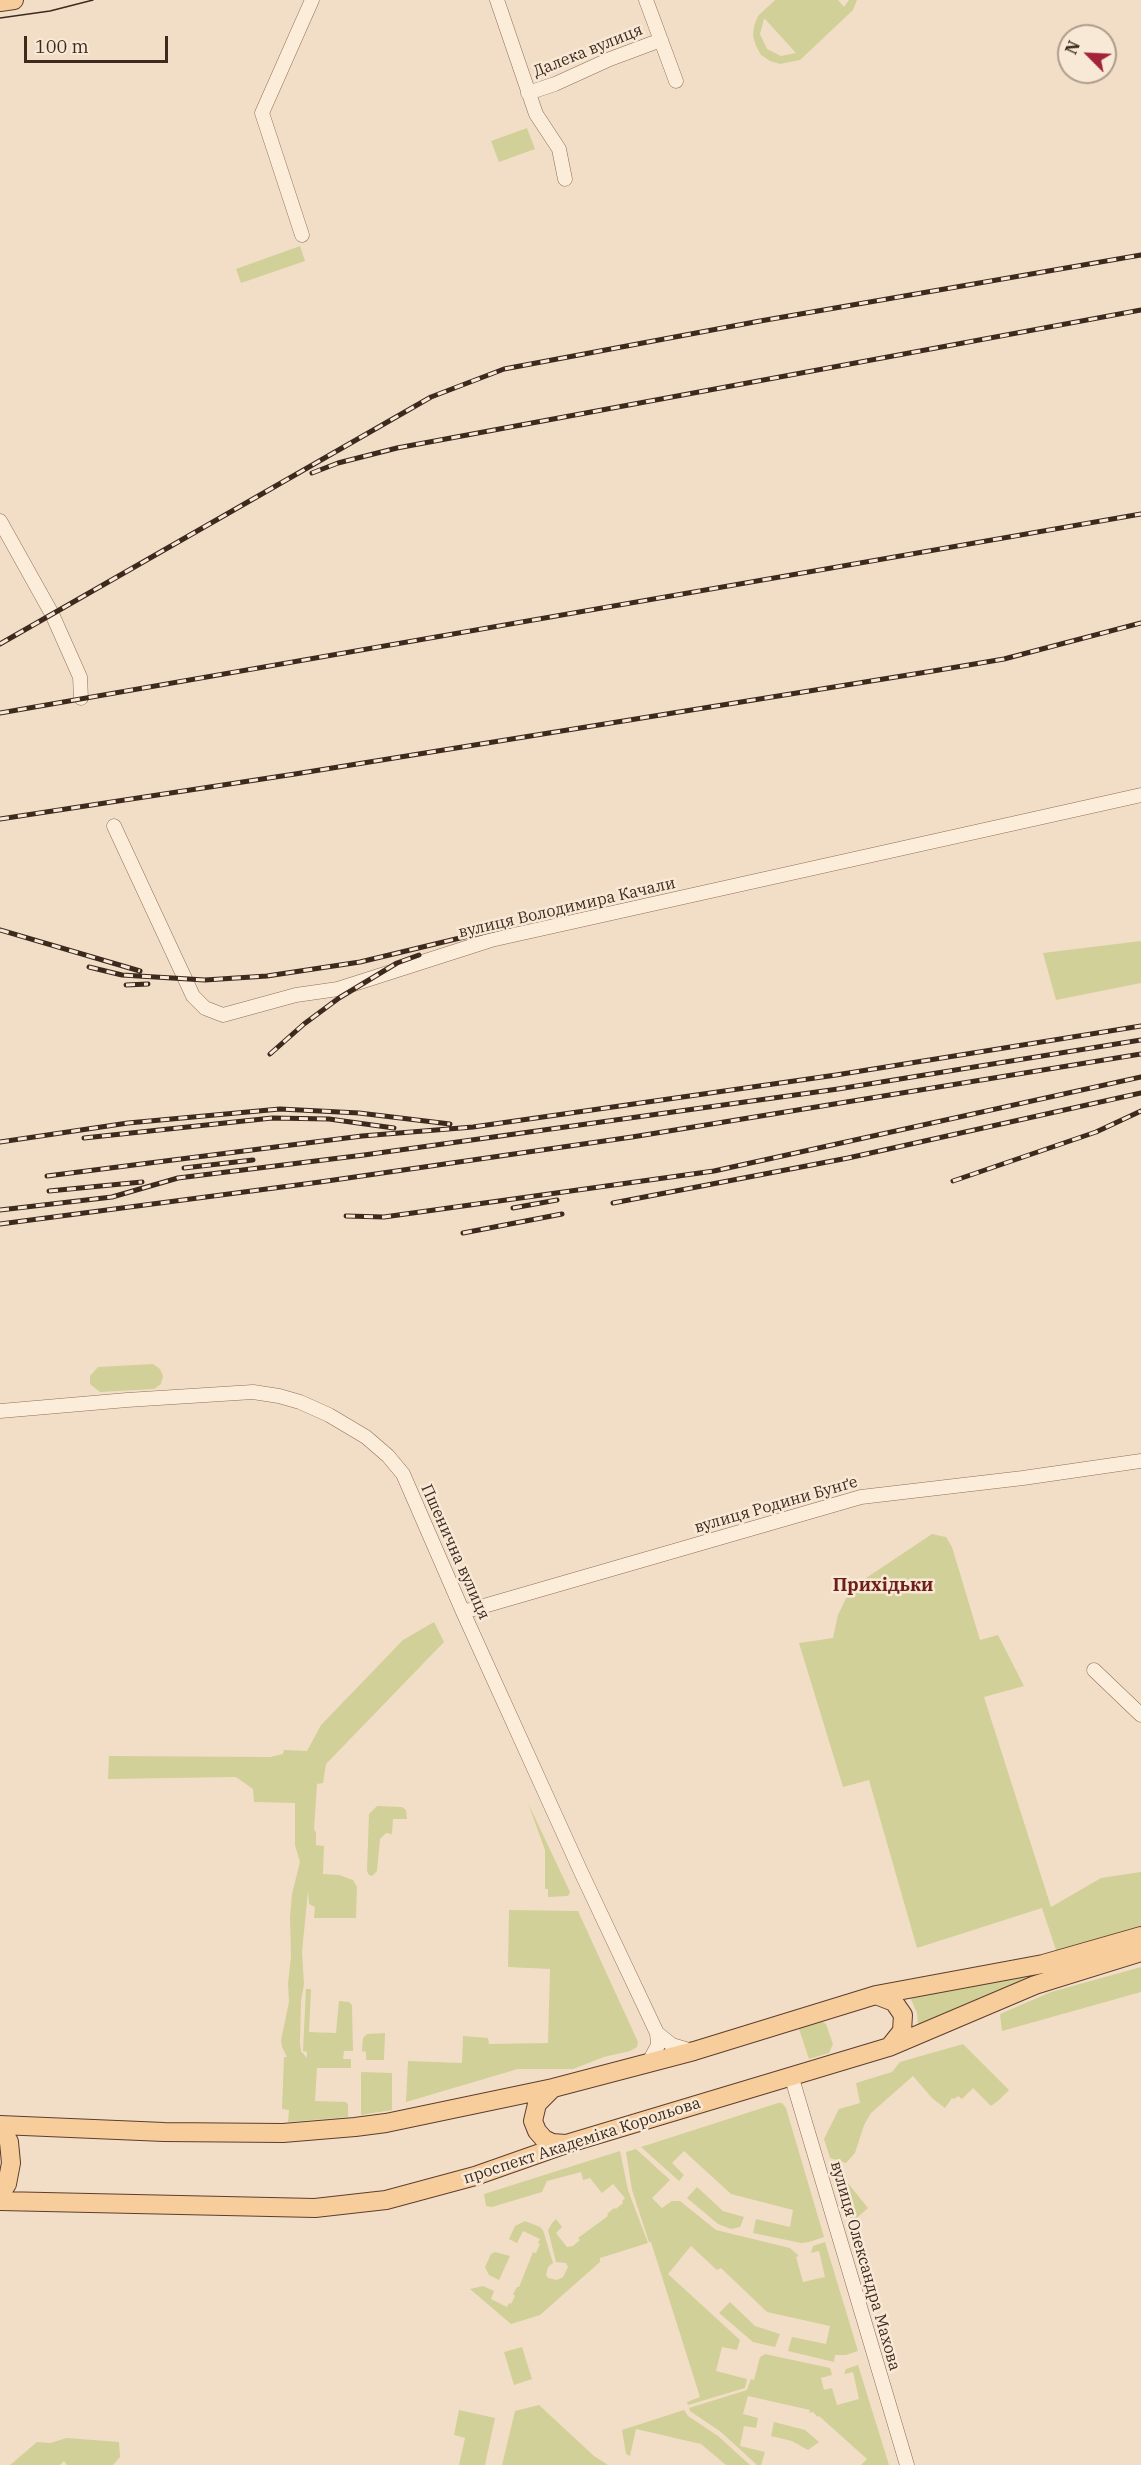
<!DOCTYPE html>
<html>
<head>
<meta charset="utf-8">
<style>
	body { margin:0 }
	#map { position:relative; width:1141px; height:2465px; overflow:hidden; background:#f2dec6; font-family:"IBM Plex Serif",serif }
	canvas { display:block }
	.north { position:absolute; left:1057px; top:24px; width:60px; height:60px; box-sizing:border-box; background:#f8e9d6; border:2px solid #ae9c8c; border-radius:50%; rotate:294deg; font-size:16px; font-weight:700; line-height:24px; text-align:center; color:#3e291e }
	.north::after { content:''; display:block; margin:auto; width:21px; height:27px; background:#a32438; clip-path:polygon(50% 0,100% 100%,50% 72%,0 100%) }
	.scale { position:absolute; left:24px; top:36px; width:144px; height:27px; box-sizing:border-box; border:3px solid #3e291e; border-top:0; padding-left:8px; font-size:18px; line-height:21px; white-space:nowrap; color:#3e291e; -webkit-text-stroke:4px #f8e9d6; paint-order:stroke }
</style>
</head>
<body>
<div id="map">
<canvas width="1141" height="2465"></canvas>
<div class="north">N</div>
<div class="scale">100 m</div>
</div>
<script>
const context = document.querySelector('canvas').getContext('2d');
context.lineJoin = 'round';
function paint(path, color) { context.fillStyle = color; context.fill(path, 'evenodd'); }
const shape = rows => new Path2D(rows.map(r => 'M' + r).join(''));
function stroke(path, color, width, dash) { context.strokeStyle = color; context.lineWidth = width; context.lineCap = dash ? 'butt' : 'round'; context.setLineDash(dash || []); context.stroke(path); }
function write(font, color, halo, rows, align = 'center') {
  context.font = font + ' "IBM Plex Serif",serif'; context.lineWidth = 5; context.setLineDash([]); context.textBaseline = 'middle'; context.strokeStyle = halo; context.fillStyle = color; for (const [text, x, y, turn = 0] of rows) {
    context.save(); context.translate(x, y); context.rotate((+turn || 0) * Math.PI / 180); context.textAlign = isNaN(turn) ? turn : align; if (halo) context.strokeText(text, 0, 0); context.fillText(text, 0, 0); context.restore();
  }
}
const green = shape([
	[775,0,838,0,844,7,849,0,857,0,853,10,800,60,780,64,770,61,761,55,756,46,753,36,754,26,758,16],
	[764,19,765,19,796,53,781,56,767,49,760,34],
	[527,128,535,149,499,162,491,141],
	[300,246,305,261,241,283,236,269],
	[1141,941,1141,983,1056,1000,1043,953],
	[153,1364,160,1369,163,1376,161,1384,154,1389,100,1392,90,1384,90,1376,98,1367],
	[932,1534,946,1537,952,1547,980,1640,998,1635,1024,1686,984,1697,1051,1907,1101,1878,1141,1872,1141,1928,1063,1951,1056,1950,1042,1908,917,1948,869,1780,843,1787,799,1643,833,1638,838,1615,851,1588],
	[434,1622,444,1642,326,1764,323,1783,317,1784,314,1829,316,1833,316,1845,324,1846,323,1874,339,1875,353,1880,357,1887,356,1918,314,1918,315,1907,309,1904,308,1891,302,1952,304,1984,301,2001,300,2043,301,2051,307,2058,307,2052,303,2051,306,1989,311,1989,309,2032,336,2033,339,2001,349,2002,352,2005,353,2051,344,2051,343,2059,351,2059,351,2068,317,2068,315,2101,346,2102,348,2104,348,2117,288,2122,289,2110,282,2109,284,2057,287,2057,282,2047,281,2040,289,2002,288,1984,291,1956,290,1917,292,1894,300,1862,295,1845,295,1803,254,1802,253,1789,236,1777,108,1779,109,1756,270,1757,283,1754,284,1750,307,1751,321,1725,403,1640],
	[528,1803,570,1892,568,1896,548,1897,548,1889,545,1889,545,1850],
	[377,1806,402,1807,406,1810,407,1819,393,1819,392,1834,386,1833,380,1839,377,1871,372,1876,369,1875,367,1871,369,1814],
	[509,1910,578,1911,638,2042,637,2047,630,2051,604,2057,573,2069,518,2069,406,2102,408,2061,462,2063,463,2036,488,2038,489,2044,548,2043,550,1969,508,1967],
	[1141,1967,1141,1992,1002,2031,1000,2014,1051,1992],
	[1029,1974,1030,1978,919,2026,918,2025,917,2013,910,1997],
	[820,2020,826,2024,833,2044,829,2053,809,2059,798,2026],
	[385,2033,384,2060,366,2060,366,2052,362,2051,363,2038,367,2034],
	[963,2044,1009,2090,999,2100,991,2106,973,2088,962,2099,958,2096,954,2099,952,2098,945,2108,933,2099,913,2076,871,2113,864,2125,855,2153,846,2163,830,2158,824,2139,839,2109,860,2103,856,2083,892,2072,900,2062],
	[361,2072,392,2073,392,2110,361,2115],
	[778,2103,782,2103,786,2108,824,2237,809,2242,801,2243,753,2233,756,2219,790,2227,793,2210,731,2194,684,2151,672,2163,684,2175,679,2181,641,2147],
	[636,2149,670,2180,652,2198,662,2208,672,2201,680,2201,716,2230,790,2248,799,2256,796,2257,803,2282,825,2277,819,2251,811,2253,813,2246,825,2242,858,2351,846,2355,835,2355,834,2362,788,2351,792,2337,826,2344,830,2326,767,2312,721,2268,717,2270,691,2246,668,2274,740,2340,737,2350,722,2347,716,2371,747,2379,745,2388,688,2405,687,2402,700,2397,651,2242,649,2242,632,2190,626,2152],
	[620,2151,628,2190,648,2243,600,2258,600,2262,540,2315,511,2324,470,2289,483,2286,494,2291,491,2299,507,2307,509,2303,511,2304,515,2296,513,2294,517,2287,519,2287,533,2252,536,2253,540,2244,538,2243,540,2239,523,2231,517,2243,509,2239,515,2226,525,2221,540,2227,543,2230,553,2263,548,2267,546,2275,548,2278,557,2280,563,2277,568,2267,566,2263,556,2262,548,2230,552,2223,556,2219,562,2227,556,2233,567,2247,573,2246,580,2240,578,2238,608,2216,607,2214,614,2208,616,2209,623,2203,622,2201,625,2198,613,2184,602,2193,590,2178,583,2180,581,2172,547,2181,542,2192,492,2207,486,2206,484,2194],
	[847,2182,868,2208,852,2222,841,2186],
	[697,2187,723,2211,744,2217,740,2227,731,2229,718,2224,687,2198],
	[495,2252,510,2256,499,2280,489,2275,485,2267,491,2254],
	[730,2302,755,2326,780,2334,775,2347,753,2342,719,2313],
	[522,2347,532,2379,514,2385,504,2352],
	[765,2354,830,2368,832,2375,821,2378,824,2390,832,2388,837,2405,859,2399,853,2372,844,2374,846,2369,858,2365,889,2465,861,2465,867,2459,819,2416,818,2417,813,2412,809,2413,810,2410,748,2396,743,2414,758,2418,756,2428,744,2426,740,2446,765,2452,761,2465,757,2465,721,2432,690,2411,689,2408,747,2390,751,2379,754,2380,760,2357],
	[539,2405,594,2456,608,2465,502,2465,515,2411],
	[459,2410,495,2418,485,2465,459,2465,465,2438,454,2435],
	[684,2410,688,2416,718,2436,750,2465,726,2465,701,2444,636,2429,630,2456,626,2454,622,2430],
	[774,2422,805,2430,819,2442,808,2450,792,2441,771,2436],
	[67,2438,119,2442,120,2457,113,2465,67,2465,64,2461,60,2465,10,2465,37,2442,50,2443]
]);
const minor = shape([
	[497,0,536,114,559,149,565,179],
	[646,0,676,81],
	[528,93,555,84,610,59,661,40],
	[302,235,262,113,312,0],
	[0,521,52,614,80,677,81,698],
	[114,826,193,996,205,1008,223,1015,296,995,338,989,491,940,1141,795],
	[0,1411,127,1400,253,1392,279,1396,300,1402,329,1415,366,1437,388,1456,403,1474,463,1612,581,1872,657,2033,658,2045,648,2064],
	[463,1612,861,1497,1023,1478,1141,1461],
	[1094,1670,1141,1715],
	[657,2033,672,2045,692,2051],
	[791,2075,907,2465]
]);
const major = shape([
	[0,2,14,0],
	[876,1995,894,2002,903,2015,902,2031,890,2046],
	[553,2088,537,2104,533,2121,537,2131,544,2139,552,2143,566,2144],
	[0,2125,164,2132,283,2133,355,2127,386,2123,553,2088,694,2051,876,1995,1043,1964,1141,1936],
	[0,2126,9,2142,11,2163,7,2184,0,2195],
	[0,2201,315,2208,386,2200,475,2176,566,2144,889,2047,1035,1985,1141,1952]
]);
const tram = shape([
	[0,18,50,11,93,0]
]);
const rail = shape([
	[312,473,338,463,397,448,1141,310],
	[0,644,431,397,504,369,760,321,1141,255],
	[0,713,1141,514],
	[0,819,295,774,933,671,1004,659,1141,623],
	[0,930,140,971],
	[89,967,122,975,205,980,267,976,360,962,510,926],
	[126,985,148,984],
	[270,1054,304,1024,339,998,397,963,419,955],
	[84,1138,272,1118,329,1119,394,1128],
	[0,1142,128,1123,280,1109,359,1113,450,1124],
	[184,1168,253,1160],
	[47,1176,362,1136,473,1127,836,1075,1141,1026],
	[953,1181,1096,1132,1141,1111],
	[49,1191,142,1182],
	[613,1203,848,1158,1141,1093],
	[513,1208,557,1200],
	[0,1210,112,1197,178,1178,364,1155,838,1089,1141,1040],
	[346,1216,384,1217,714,1171,1141,1077],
	[0,1224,320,1182,632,1137,1141,1054],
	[463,1233,562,1214]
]);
const streetNames = [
	["Далека вулиця",588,51,-22],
	["вулиця Володимира Качали",567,908,-13],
	["вулиця Родини Бунґе",776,1505,-16],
	["Пшенична вулиця",455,1552,66],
	["проспект Академіка Корольова",582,2141,-18],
	["вулиця Олександра Махова",865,2266,74]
];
const neighbourhoodNames = [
	["Прихідьки",883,1586]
];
paint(green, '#d1d098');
stroke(minor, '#8f6e59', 15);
stroke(major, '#5d3d2e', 20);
stroke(minor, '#fbedda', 14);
stroke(major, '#f7cd9b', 18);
stroke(tram, '#3e291e', 1.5);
stroke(rail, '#3e291e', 5);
stroke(rail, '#f8e9d6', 3, [9]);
write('16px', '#3e291e', '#f8e9d6', streetNames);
write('bold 18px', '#6e1f1a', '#f8e9d6', neighbourhoodNames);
</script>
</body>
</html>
